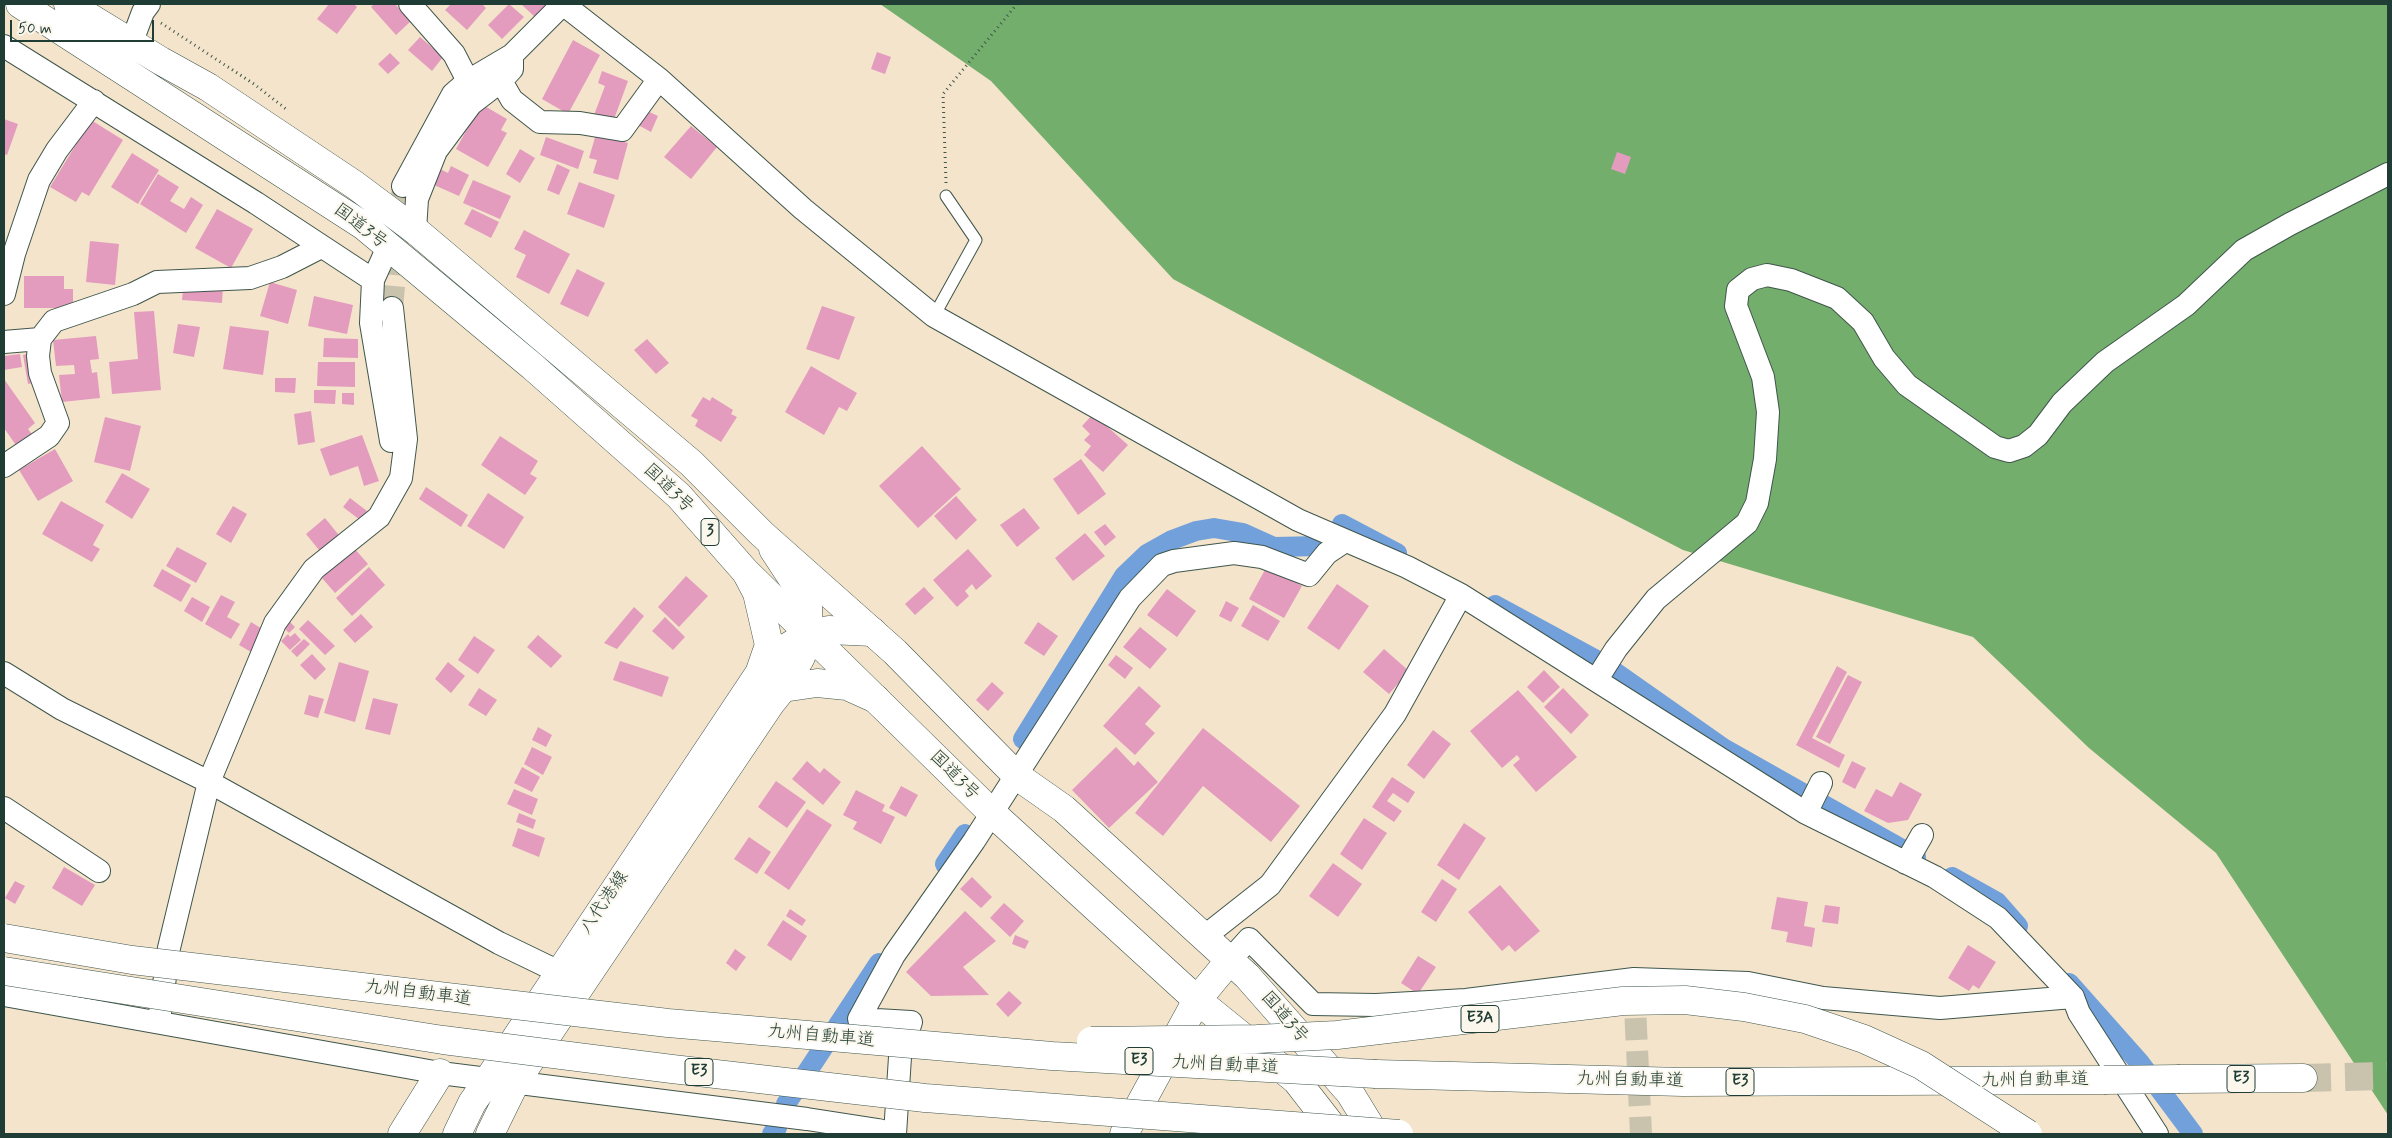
<!DOCTYPE html>
<html>
<head>
<meta charset="utf-8">
<style>
	body { margin:0 }
	#map { position:relative; width:2392px; height:1138px; overflow:hidden; background:#f4e4cb; font-family:Mynerve,sans-serif }
	canvas { display:block }
	.frame { position:absolute; inset:0; border:5px solid #1f3d34; pointer-events:none }
	.scale { position:absolute; left:10px; top:20px; width:144px; height:22px; box-sizing:border-box; border:2px solid #1f3d34; border-top:0; padding-left:6px; font-size:15px; line-height:18px; white-space:nowrap; color:#1f3d34; -webkit-text-stroke:4px #fbf7ec; paint-order:stroke }
</style>
</head>
<body>
<div id="map">
<canvas width="2392" height="1138"></canvas>
<div class="frame"></div>
<div class="scale">50 m</div>
</div>
<script>
const context = document.querySelector('canvas').getContext('2d');
context.lineJoin = 'round';
function paint(path, color) { context.fillStyle = color; context.fill(path, 'evenodd'); }
const shape = rows => new Path2D(rows.map(r => 'M' + r).join(''));
function stroke(path, color, width, dash) { context.strokeStyle = color; context.lineWidth = width; context.lineCap = dash ? 'butt' : 'round'; context.setLineDash(dash || []); context.stroke(path); }
function write(font, color, halo, rows, align = 'center') {
  context.font = font + ' Mynerve,"Klee One",sans-serif'; context.lineWidth = 4; context.setLineDash([]); context.textBaseline = 'middle'; context.strokeStyle = halo; context.fillStyle = color; for (const [text, x, y, turn = 0] of rows) {
    context.save(); context.translate(x, y); context.rotate((+turn || 0) * Math.PI / 180); context.textAlign = isNaN(turn) ? turn : align; if (halo) context.strokeText(text, 0, 0); context.fillText(text, 0, 0); context.restore();
  }
}
const forest = shape([
	[880,4,2388,4,2388,1115,2216,853,2089,748,1973,637,1683,550,1515,463,1173,279,991,81]
]);
const canal = shape([
	[1342,524,1397,553],
	[1495,605,1602,663,1723,748,1916,857],
	[1023,739,1124,576,1147,554,1172,540,1196,531,1214,528,1243,533,1274,547,1320,546],
	[945,864,965,834],
	[1952,877,1997,902,2018,926],
	[2069,983,2140,1063,2193,1134],
	[786,1104,879,963],
	[772,1134,777,1128]
]);
const building = shape([
	[329,4,354,4,357,7,337,34,317,19],
	[374,4,395,4,411,21,396,35,371,7],
	[451,4,482,4,486,8,467,30,445,10],
	[509,4,524,17,502,39,488,25],
	[521,4,544,4,548,8,538,20],
	[420,37,443,57,432,71,408,50],
	[573,40,600,55,568,114,542,99],
	[877,52,891,57,885,74,871,69],
	[390,53,400,63,388,74,378,64],
	[602,71,628,81,613,122,594,115,605,86,598,83],
	[481,104,507,119,501,130,507,133,488,167,456,149],
	[645,110,658,116,651,132,638,125],
	[4,119,18,124,7,155,4,154],
	[91,120,123,140,89,196,82,192,76,202,50,187],
	[691,126,717,147,691,179,664,157],
	[596,134,628,143,618,180,593,173,597,160,589,158],
	[546,137,584,151,578,169,540,155],
	[520,149,535,158,520,183,506,174],
	[1617,152,1631,157,1625,174,1611,169],
	[132,153,159,170,138,204,111,187],
	[557,164,570,170,559,195,547,190],
	[451,166,469,175,459,196,434,185,440,169,448,173],
	[158,174,179,187,170,201,184,209,191,197,203,205,186,233,140,204],
	[473,180,511,196,500,219,463,203],
	[579,182,615,195,604,228,567,214],
	[217,209,253,229,231,268,195,248],
	[472,209,499,222,491,238,464,224],
	[524,230,570,254,549,294,516,277,526,255,514,249],
	[90,241,119,244,115,285,86,282],
	[577,269,605,283,588,317,560,304],
	[24,276,64,276,64,289,73,289,73,308,24,308],
	[184,281,223,285,222,303,182,300],
	[270,282,297,290,288,324,260,316],
	[314,296,353,305,347,334,308,326],
	[822,306,855,317,839,360,806,349],
	[154,311,161,390,112,394,109,362,138,359,134,312],
	[178,324,200,327,194,357,173,353],
	[230,326,269,331,263,375,223,369],
	[96,336,99,359,90,360,92,373,97,372,100,398,62,402,59,375,75,374,74,365,56,366,53,340],
	[324,338,358,339,358,358,323,357],
	[647,339,669,363,656,374,634,350],
	[32,353,37,382,28,384,23,355],
	[20,354,22,367,4,370,4,356],
	[318,362,355,362,355,387,317,386],
	[811,366,857,393,847,411,839,407,824,435,785,412],
	[275,378,296,378,295,393,275,392],
	[4,379,35,423,28,429,34,437,18,448,4,428],
	[314,390,336,390,335,404,314,403],
	[342,393,354,393,354,405,342,404],
	[703,397,710,401,712,397,733,410,731,414,737,417,721,442,695,426,698,420,691,416],
	[311,411,315,442,298,445,294,414],
	[1093,414,1128,445,1103,472,1084,455,1091,446,1084,440,1090,434,1082,426],
	[105,417,141,426,130,471,94,462],
	[362,435,379,481,364,486,358,466,330,476,320,449],
	[500,436,538,461,530,474,537,478,525,495,481,465],
	[922,446,961,489,918,528,879,486],
	[55,449,73,481,38,501,19,470],
	[1081,459,1106,494,1078,515,1053,479],
	[122,473,150,489,132,519,105,502],
	[426,487,468,515,461,527,419,499],
	[488,493,524,517,504,549,467,526],
	[956,496,977,520,956,540,934,516],
	[350,498,367,511,360,520,343,507],
	[61,501,104,525,93,545,100,549,92,562,42,534],
	[233,506,247,514,231,543,216,534],
	[1024,508,1040,528,1017,547,1000,525],
	[325,518,342,539,323,555,306,534],
	[1105,524,1116,537,1105,546,1094,532],
	[1085,533,1105,556,1073,581,1055,558],
	[177,547,207,563,196,583,166,566],
	[354,548,368,564,335,593,322,578],
	[968,549,992,576,976,590,972,584,965,591,969,596,957,607,933,580],
	[1267,566,1302,586,1284,618,1249,599],
	[369,567,385,585,352,616,336,598],
	[162,569,191,585,181,602,153,586],
	[686,576,708,596,679,627,658,607],
	[1337,584,1369,606,1339,650,1307,628],
	[924,587,934,598,915,615,905,604],
	[1167,589,1196,611,1177,637,1147,615],
	[221,595,235,602,227,617,240,624,231,639,205,624],
	[192,597,210,607,202,622,184,611],
	[1226,601,1239,608,1231,622,1219,616],
	[1253,605,1280,621,1268,641,1241,626],
	[634,607,644,616,617,649,604,643],
	[361,614,373,627,355,643,343,630],
	[665,617,685,637,673,650,652,631],
	[308,620,335,646,325,655,299,629],
	[251,622,264,630,251,652,239,645],
	[290,622,295,627,289,633,284,628],
	[1038,622,1058,636,1044,656,1024,643],
	[1140,627,1167,649,1150,669,1123,647],
	[295,633,301,640,290,650,281,641,288,634,290,637],
	[538,635,562,656,551,668,527,647],
	[474,636,495,650,478,674,458,660],
	[304,639,310,644,297,657,291,651],
	[1384,649,1409,671,1389,694,1363,672],
	[312,654,326,669,315,680,300,665],
	[1116,655,1133,668,1125,679,1108,665],
	[620,661,669,677,662,697,613,680],
	[339,662,369,671,355,722,324,713],
	[448,662,465,676,451,693,435,679],
	[1837,666,1847,672,1812,738,1845,755,1839,768,1796,745],
	[1544,670,1560,687,1543,703,1527,687],
	[1848,675,1862,682,1830,744,1816,737],
	[992,682,1004,693,988,711,976,700],
	[1139,686,1161,706,1145,724,1155,733,1135,755,1103,726],
	[479,688,497,700,486,716,468,705],
	[1563,688,1589,715,1571,734,1544,707],
	[1518,690,1577,757,1536,792,1513,765,1520,759,1517,755,1502,768,1470,731],
	[309,695,324,699,318,718,304,714],
	[373,698,398,704,390,735,365,729],
	[538,727,552,735,546,747,532,740],
	[1203,728,1300,806,1271,842,1203,786,1163,836,1135,813],
	[1433,730,1451,744,1424,779,1407,765],
	[532,747,552,757,543,775,524,764],
	[1116,747,1134,766,1138,761,1158,782,1109,828,1072,790],
	[807,761,820,773,824,768,841,782,823,805,792,779],
	[1852,761,1866,768,1855,789,1842,782],
	[522,767,540,777,532,792,514,783],
	[1392,777,1415,792,1408,803,1393,793,1387,801,1402,811,1394,822,1372,807],
	[776,781,806,802,787,828,758,807],
	[1900,782,1922,794,1908,820,1888,823,1864,811,1876,789,1892,797],
	[901,786,918,795,906,817,889,808],
	[514,789,538,799,532,815,507,804],
	[856,790,885,805,882,811,895,817,881,844,853,829,857,822,843,815],
	[807,809,832,825,789,890,764,873],
	[519,813,536,820,533,829,516,822],
	[1364,818,1387,833,1362,870,1340,854],
	[1464,823,1486,838,1459,880,1437,865],
	[518,828,545,838,539,857,512,846],
	[749,837,771,852,757,874,734,859],
	[1333,863,1362,884,1338,917,1309,896],
	[64,867,95,885,82,906,52,888],
	[972,877,992,897,981,908,960,889],
	[1442,879,1457,889,1436,922,1421,912],
	[15,881,25,886,15,904,5,898],
	[1500,885,1540,931,1515,952,1509,945,1502,951,1468,912],
	[1777,897,1808,902,1804,926,1815,928,1812,947,1786,942,1788,932,1771,929],
	[1004,903,1024,921,1010,937,990,918],
	[1825,905,1840,907,1838,924,1822,922],
	[790,909,806,920,802,926,786,916],
	[965,911,996,941,963,967,989,995,931,996,906,972],
	[783,920,807,936,791,961,767,945],
	[1015,935,1029,941,1025,949,1012,944],
	[1968,945,1996,962,1979,989,1973,985,1969,991,1948,978],
	[735,949,746,957,736,971,726,963],
	[1418,956,1436,967,1418,994,1401,983],
	[1009,991,1022,1003,1008,1017,996,1004]
]);
const streetTunnel = shape([
	[392,308,403,186],
	[1634,985,1641,1134]
]);
const highwayTunnel = shape([
	[2303,1078,2388,1076]
]);
const path = shape([
	[161,23,254,84,286,109],
	[946,183,943,94,1017,4]
]);
const lane = shape([
	[934,316,976,240,946,196]
]);
const street = shape([
	[410,4,454,54,468,81],
	[563,4,659,79,803,209,934,316,1298,520,1407,567,1461,595,1806,813,1935,877,1998,918,2073,997,2079,1013,2157,1134],
	[134,36,143,12,149,4],
	[4,46,256,203,373,280],
	[501,81,512,100,540,122,580,123,622,130,659,79],
	[403,186,453,94,468,81,512,55,563,4],
	[415,230,417,199,436,151,471,104,501,81,512,69,512,55],
	[388,247,373,280,371,323,391,441],
	[4,294,14,254,39,180,57,150,94,101],
	[4,342,40,339],
	[4,466,49,436,58,423,40,373,38,356,40,339,54,321,133,294,157,282,250,278,282,267,321,247],
	[4,673,62,709,209,782,499,943,559,972],
	[1597,679,1616,649,1656,599,1747,523,1757,503,1765,459,1768,412,1763,377,1736,306,1738,290,1752,279,1767,275,1791,280,1837,298,1863,322,1884,358,1907,385,1995,447,2009,451,2024,446,2038,435,2062,403,2105,362,2186,305,2244,250,2290,224,2388,174],
	[4,808,99,871],
	[1806,813,1821,783],
	[1906,863,1922,835],
	[1204,937,1270,885,1395,714,1461,595],
	[1230,960,1249,939,1313,1004,1376,1005,1466,1000,1634,979,1748,983,1823,998,1940,1008,2073,997],
	[4,995,440,1073,807,1119,878,1130,893,1134],
	[160,1013,169,948,209,782,275,623,314,569,379,517,401,478,406,439,392,308],
	[895,1134,900,1057,911,1022,859,1019,894,955,974,841,1130,598,1162,565,1174,561,1234,553,1262,557,1309,575,1327,553,1345,541]
]);
const secondary = shape([
	[746,572,757,593,769,645,760,671],
	[783,688,817,683,847,686,876,699],
	[402,1134,440,1073],
	[457,1134,472,1103,488,1080,758,675,776,654,809,634,829,630,873,632],
	[490,1134,515,1083,771,703,783,688,801,657,809,634,808,607,794,581,773,549],
	[1124,1134,1197,1000,1230,960]
]);
const highway = shape([
	[20,4,364,226,532,366,679,496,745,571,991,812,1197,1000,1296,1080,1338,1134],
	[68,4,161,61,208,87,355,185,415,230,691,463,762,534,895,652,1017,776,1064,809,1247,976,1350,1093,1375,1134],
	[1376,1074,1683,1082,2104,1080],
	[2180,1079,2303,1078]
]);
const highwayBridge = shape([
	[4,938,132,960,668,1023,1052,1056,1376,1074],
	[4,971,443,1040,672,1069,925,1098,1399,1134],
	[1091,1041,1257,1039,1337,1035,1623,1001,1685,1000,1744,1007,1805,1019,1864,1039,1921,1065,2028,1134],
	[2104,1080,2180,1079]
]);
const shields = [
	[710,532,18],
	[1480,1019,38],
	[1139,1061,28],
	[699,1072,28],
	[2241,1079,28],
	[1740,1082,28]
];
const shieldNames = [
	["3",710,532],
	["E3A",1480,1019],
	["E3",1139,1061],
	["E3",699,1072],
	["E3",2241,1079],
	["E3",1740,1082]
];
const streetNames = [
	["国道3号",360,227,37],
	["国道3号",668,489,44],
	["国道3号",954,776,45],
	["八代港線",605,903,-56],
	["九州自動車道",418,994,7],
	["国道3号",1284,1018,49],
	["九州自動車道",821,1037,5],
	["九州自動車道",1225,1066,3],
	["九州自動車道",1630,1081,1],
	["九州自動車道",2035,1081,-1]
];
paint(forest, '#74ae6c');
stroke(canal, '#71a0da', 20);
paint(building, '#e39cbe');
stroke(streetTunnel, '#c9c3ad', 22, [22, 11]);
stroke(highwayTunnel, '#c9c3ad', 28, [28, 14]);
stroke(lane, '#3f564b', 13);
stroke(street, '#3f564b', 24);
stroke(secondary, '#3f564b', 29);
stroke(highway, '#3f564b', 29);
stroke(path, '#3f564b', 3, [1, 4]);
stroke(lane, '#fff', 11);
stroke(street, '#fff', 22);
stroke(secondary, '#fff', 28);
stroke(highway, '#fff', 28);
stroke(highwayBridge, '#3f564b', 29, []);
stroke(highwayBridge, '#fff', 28);
for (const [x, y, w] of shields) { const box = new Path2D(); box.roundRect(x - w / 2, y - 13.5, w, 27, 4); context.fillStyle = '#fbf7ec'; context.fill(box); stroke(box, '#1f3d34', 1); }
write('bold 16px', '#1f3d34', null, shieldNames);
write('18px', '#1f3d34', '#fbf7ec', streetNames);
</script>
</body>
</html>
